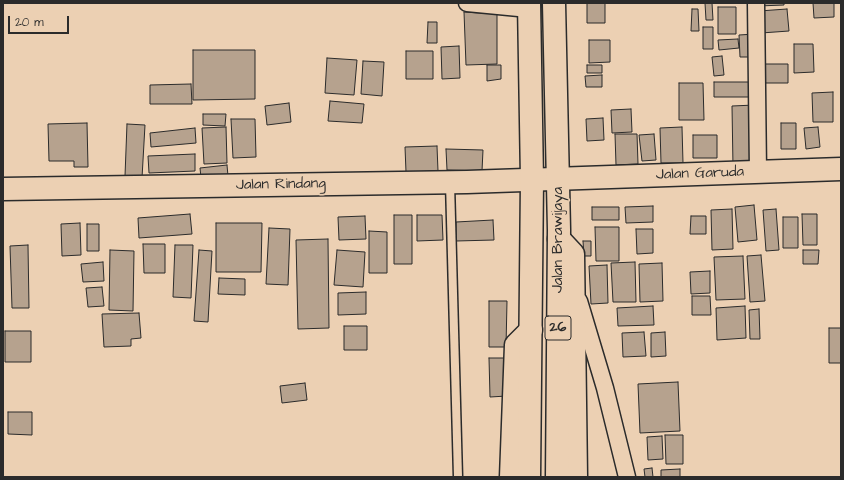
<!DOCTYPE html>
<html>
<head>
<meta charset="utf-8">
<style>
	body { margin:0 }
	#map { position:relative; width:844px; height:480px; overflow:hidden; background:#ecd0b3; font-family:"Architects Daughter",sans-serif }
	canvas { display:block }
	.frame { position:absolute; inset:0; border:4px solid #2b2b2b; pointer-events:none }
	.scale { position:absolute; left:8px; top:16px; width:61px; height:18px; box-sizing:border-box; border:2px solid #2b2b2b; border-top:0; padding-left:5px; font-size:12px; line-height:14px; white-space:nowrap; color:#2b2b2b; -webkit-text-stroke:3px #ecd0b3; paint-order:stroke }
</style>
</head>
<body>
<div id="map">
<canvas width="844" height="480"></canvas>
<div class="frame"></div>
<div class="scale">20 m</div>
</div>
<script>
const context = document.querySelector('canvas').getContext('2d');
context.lineJoin = 'round';
function paint(path, color) { context.fillStyle = color; context.fill(path, 'evenodd'); }
const shape = rows => new Path2D(rows.map(r => 'M' + r).join(''));
function stroke(path, color, width, dash) { context.strokeStyle = color; context.lineWidth = width; context.lineCap = dash ? 'butt' : 'round'; context.setLineDash(dash || []); context.stroke(path); }
function write(font, color, halo, rows, align = 'center') {
  context.font = font + ' "Architects Daughter",sans-serif'; context.lineWidth = 3.5; context.setLineDash([]); context.textBaseline = 'middle'; context.strokeStyle = halo; context.fillStyle = color; for (const [text, x, y, turn = 0] of rows) {
    context.save(); context.translate(x, y); context.rotate((+turn || 0) * Math.PI / 180); context.textAlign = isNaN(turn) ? turn : align; if (halo) context.strokeText(text, 0, 0); context.fillText(text, 0, 0); context.restore();
  }
}
const building = shape([
	[587,3,605,3,605,23,587,23,587,3],
	[705,3,712,3,713,20,706,20,705,3],
	[758,3,784,3,784,5,758,6,758,3],
	[813,3,834,3,834,17,814,18,813,3],
	[718,7,736,7,736,34,718,34,718,7],
	[692,9,698,9,699,31,691,31,692,9],
	[787,9,789,31,761,33,759,11,787,9],
	[464,12,497,14,497,64,466,65,464,12],
	[428,22,437,22,437,43,427,43,428,22],
	[703,27,713,27,713,49,703,49,703,27],
	[755,34,755,57,740,57,739,35,755,34],
	[738,39,739,48,719,50,718,40,738,39],
	[589,40,610,40,610,62,589,63,589,40],
	[794,44,813,44,814,72,794,73,794,44],
	[459,46,460,78,442,79,441,47,459,46],
	[193,50,255,50,255,99,193,100,193,50],
	[406,51,433,51,433,79,406,79,406,51],
	[722,56,724,75,714,76,712,57,722,56],
	[327,58,357,60,354,95,325,93,327,58],
	[363,61,384,62,382,96,361,94,363,61],
	[763,64,788,64,788,83,763,83,763,64],
	[487,65,501,65,501,79,487,81,487,65],
	[587,65,602,65,602,73,587,73,587,65],
	[602,75,602,87,586,87,585,76,602,75],
	[714,82,753,82,752,97,714,97,714,82],
	[679,83,703,83,704,120,679,120,679,83],
	[191,84,192,104,150,104,150,85,191,84],
	[833,92,833,122,813,122,812,93,833,92],
	[330,101,364,104,362,123,328,121,330,101],
	[289,103,291,122,267,125,265,106,289,103],
	[755,105,756,167,733,167,732,106,755,105],
	[631,109,632,132,612,133,611,110,631,109],
	[203,114,226,114,225,126,203,125,203,114],
	[603,118,604,140,587,141,586,119,603,118],
	[231,119,255,119,256,157,233,158,231,119],
	[87,123,88,167,74,167,74,161,49,161,48,124,87,123],
	[781,123,796,123,796,149,781,149,781,123],
	[127,124,145,125,142,178,125,176,127,124],
	[226,127,227,163,204,164,202,128,226,127],
	[682,127,683,163,661,163,660,128,682,127],
	[818,127,820,147,806,149,804,128,818,127],
	[195,128,196,143,151,147,150,133,195,128],
	[615,134,637,134,638,164,616,165,615,134],
	[654,134,656,160,642,161,639,135,654,134],
	[693,135,717,135,717,158,693,158,693,135],
	[437,146,438,171,406,172,405,147,437,146],
	[446,149,483,150,482,171,447,170,446,149],
	[195,154,195,171,149,173,148,156,195,154],
	[227,165,228,176,201,178,200,168,227,165],
	[754,205,757,240,738,242,735,207,754,205],
	[653,206,653,222,626,223,625,207,653,206],
	[592,207,619,207,619,220,592,220,592,207],
	[732,209,733,249,712,250,711,210,732,209],
	[776,209,779,250,766,251,763,210,776,209],
	[190,214,192,234,139,238,138,218,190,214],
	[802,214,817,214,817,245,803,245,802,214],
	[394,215,412,215,412,264,394,264,394,215],
	[417,215,442,215,443,240,417,241,417,215],
	[365,216,366,239,339,240,338,217,365,216],
	[691,216,706,216,706,234,690,234,691,216],
	[783,217,798,217,798,248,783,248,783,217],
	[493,220,494,240,456,241,456,222,493,220],
	[80,223,81,255,62,256,61,224,80,223],
	[216,223,262,223,261,272,216,272,216,223],
	[87,224,99,224,99,251,87,251,87,224],
	[595,227,619,227,619,261,596,261,595,227],
	[269,228,290,229,288,285,266,284,269,228],
	[636,229,653,229,653,253,637,254,636,229],
	[369,231,387,232,387,273,369,273,369,231],
	[328,239,329,328,298,329,296,240,328,239],
	[583,241,591,241,591,256,584,256,583,241],
	[143,244,165,244,165,273,144,273,143,244],
	[28,245,29,308,12,308,10,246,28,245],
	[175,245,193,245,191,298,173,297,175,245],
	[110,250,134,251,133,311,109,310,110,250],
	[199,250,212,251,208,322,194,321,199,250],
	[337,250,365,252,363,287,334,285,337,250],
	[803,250,819,250,818,264,803,264,803,250],
	[761,255,765,301,750,302,747,256,761,255],
	[743,256,745,299,716,300,714,257,743,256],
	[103,262,104,281,83,282,81,264,103,262],
	[635,262,636,302,613,302,611,263,635,262],
	[662,263,663,301,640,302,639,264,662,263],
	[607,265,608,303,591,304,589,266,607,265],
	[710,271,710,293,691,294,690,272,710,271],
	[219,278,245,279,245,295,218,294,219,278],
	[102,287,104,306,88,307,86,288,102,287],
	[366,292,366,314,338,315,338,293,366,292],
	[692,296,710,296,711,315,692,315,692,296],
	[489,301,507,301,506,347,489,347,489,301],
	[653,306,654,325,618,326,617,308,653,306],
	[745,306,746,338,717,340,716,308,745,306],
	[759,309,760,339,750,339,749,310,759,309],
	[139,313,141,338,131,339,131,346,104,347,102,314,139,313],
	[344,326,367,326,367,350,344,350,344,326],
	[829,328,841,328,841,363,829,363,829,328],
	[5,331,31,331,31,362,5,362,5,331],
	[644,332,646,356,623,357,622,333,644,332],
	[665,332,666,356,651,357,651,333,665,332],
	[489,358,506,358,507,396,490,397,489,358],
	[678,382,680,431,640,433,638,384,678,382],
	[305,383,307,400,282,403,280,386,305,383],
	[8,412,32,412,32,435,8,434,8,412],
	[665,435,683,435,683,464,666,464,665,435],
	[662,436,663,459,648,460,647,437,662,436],
	[652,468,653,477,645,477,644,469,652,468],
	[680,469,680,477,661,477,661,470,680,469]
]);
const lane = shape([
	[450,183,458,477]
]);
const street = shape([
	[467,3,529,9],
	[756,3,758,172],
	[579,301,605,388,627,477]
]);
const secondary = shape([
	[3,189,467,182,841,169],
	[559,239,573,254,576,477],
	[511,477,516,345,531,330]
]);
const highway = shape([
	[554,3,559,230,557,477],
	[529,477,532,180,529,3]
]);
const shields = [
	[558,328,26]
];
const shieldNames = [
	["26",558,328]
];
const streetNames = [
	["Jalan Garuda",700,174,-2],
	["Jalan Rindang",281,185,-1],
	["Jalan Brawijaya",559,240,-90]
];
paint(building, '#b6a28e');
stroke(building, '#2b2b2b', 1);
stroke(lane, '#2b2b2b', 11);
stroke(street, '#2b2b2b', 19);
stroke(secondary, '#2b2b2b', 25);
stroke(highway, '#2b2b2b', 25);
stroke(lane, '#ecd0b3', 8);
stroke(street, '#ecd0b3', 16);
stroke(secondary, '#ecd0b3', 22);
stroke(highway, '#ecd0b3', 22);
for (const [x, y, w] of shields) { const box = new Path2D(); box.roundRect(x - w / 2, y - 12, w, 24, 3); context.fillStyle = '#ecd0b3'; context.fill(box); stroke(box, '#2b2b2b', 1); }
write('bold 14px', '#2b2b2b', null, shieldNames);
write('15px', '#2b2b2b', '#ecd0b3', streetNames);
</script>
</body>
</html>
